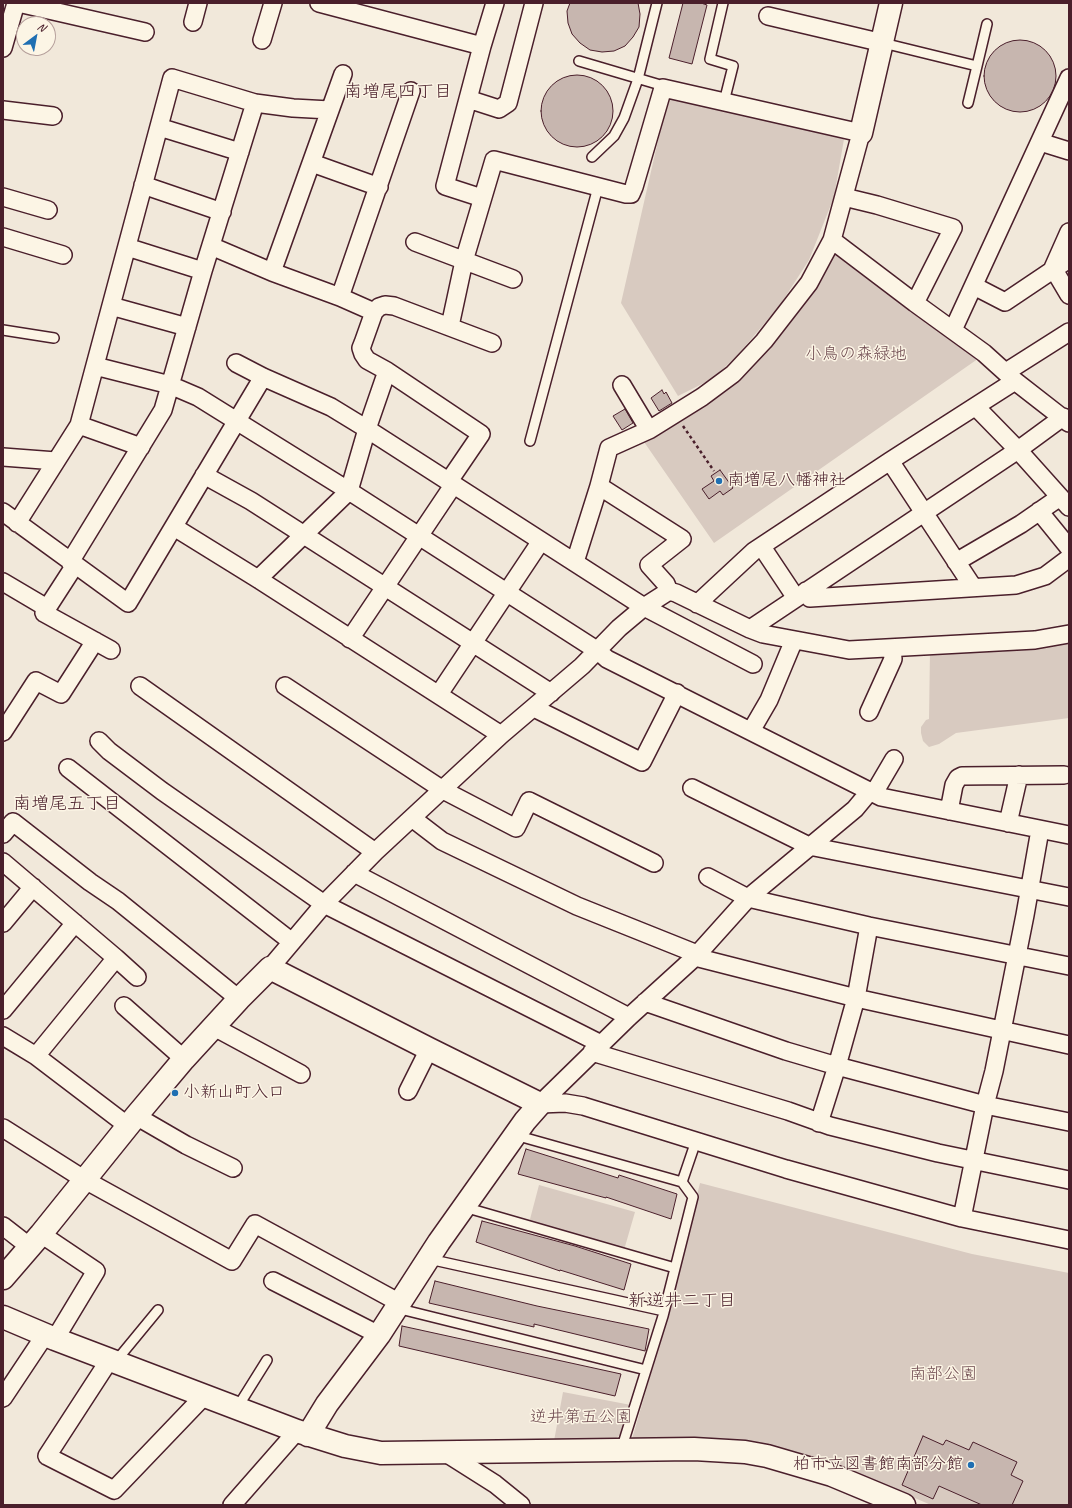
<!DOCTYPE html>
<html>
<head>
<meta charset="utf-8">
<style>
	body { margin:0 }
	#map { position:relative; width:1072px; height:1508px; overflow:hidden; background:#f1e8da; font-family:Caveat,sans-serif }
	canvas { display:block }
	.frame { position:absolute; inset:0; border:4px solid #4a1f2b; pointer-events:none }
	.north { position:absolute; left:16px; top:16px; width:40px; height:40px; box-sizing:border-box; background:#fcf5e5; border:1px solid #b59f9b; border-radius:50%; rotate:32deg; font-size:11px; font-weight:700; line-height:16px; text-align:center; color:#4a1f2b }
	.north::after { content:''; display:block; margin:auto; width:14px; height:18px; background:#1f6fb2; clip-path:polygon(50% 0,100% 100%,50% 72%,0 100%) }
</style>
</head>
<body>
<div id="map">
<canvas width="1072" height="1508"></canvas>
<div class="frame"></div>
<div class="north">N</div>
</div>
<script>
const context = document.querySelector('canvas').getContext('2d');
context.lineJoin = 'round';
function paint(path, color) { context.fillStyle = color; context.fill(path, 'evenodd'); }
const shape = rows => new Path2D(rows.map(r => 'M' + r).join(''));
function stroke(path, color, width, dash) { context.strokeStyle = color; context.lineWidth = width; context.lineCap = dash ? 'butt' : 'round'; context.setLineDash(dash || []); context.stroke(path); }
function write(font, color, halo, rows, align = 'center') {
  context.font = font + ' Caveat,"Klee One",sans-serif'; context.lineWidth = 3; context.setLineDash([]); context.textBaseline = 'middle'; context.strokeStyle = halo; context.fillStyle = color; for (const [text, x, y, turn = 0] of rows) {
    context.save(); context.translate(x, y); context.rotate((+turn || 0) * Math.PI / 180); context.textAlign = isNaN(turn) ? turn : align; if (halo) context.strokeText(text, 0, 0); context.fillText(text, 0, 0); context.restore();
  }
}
const green = shape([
	[668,97,844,139,834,197,809,260,780,305,736,357,712,379,678,396,621,303],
	[840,251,982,356,714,543,642,439,770,345,797,314,816,285,832,253],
	[1069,642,1069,718,956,733,939,744,929,747,923,741,921,733,921,727,926,720,929,719,930,651],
	[700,1183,972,1254,1069,1273,1069,1505,931,1505,855,1472,831,1463,797,1452,765,1445,710,1439,632,1439,670,1308],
	[539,1185,635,1212,624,1250,529,1223],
	[563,1392,631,1405,623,1432,614,1440,554,1441]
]);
const building = shape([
	[570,3,638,3,640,14,639,27,633,37,625,46,614,51,602,52,590,50,580,43,572,34,568,23,567,11,570,3],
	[683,3,701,3,707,5,692,64,669,58,683,3],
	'984 76a36 36 0 1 1 72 0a36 36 0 1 1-72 0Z',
	'541 111a36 36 0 1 1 72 0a36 36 0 1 1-72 0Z',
	[662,390,664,394,666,392,672,403,659,411,651,398,662,390],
	[625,409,633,423,622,430,613,416,625,409],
	[720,470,733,488,723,495,720,491,709,499,702,489,714,481,711,476,720,470],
	[526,1149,618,1178,619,1175,677,1194,671,1219,606,1197,606,1198,518,1174,526,1149],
	[482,1221,575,1246,631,1264,624,1290,560,1270,560,1271,476,1242,482,1221],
	[435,1281,537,1306,649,1329,645,1351,534,1324,534,1327,429,1303,435,1281],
	[402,1326,621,1374,615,1396,399,1346,402,1326],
	[923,1436,943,1445,946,1440,969,1450,973,1442,1017,1462,1011,1475,1023,1481,1012,1505,982,1505,939,1486,933,1499,902,1485,923,1436]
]);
const path = shape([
	[683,426,714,471]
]);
const lane = shape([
	[723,3,710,59,733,66,724,102],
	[883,43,977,66,987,24],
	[579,61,657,84,663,88],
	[968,103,977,66],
	[592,157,614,136,624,118,638,79,657,3],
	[3,330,54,338],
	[530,441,598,187],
	[515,1135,682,1182,693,1197,663,1316,621,1450],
	[682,1182,696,1141],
	[464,1207,675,1268],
	[429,1259,664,1311],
	[396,1308,646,1370],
	[116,1361,158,1310],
	[237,1408,267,1360]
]);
const street = shape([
	[18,3,145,32],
	[319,3,482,46],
	[768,16,883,43],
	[193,22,198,3],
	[262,40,273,3],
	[3,48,16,3],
	[468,99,499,109,508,103,534,3],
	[3,110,53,116],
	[159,127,240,152],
	[1040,142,1069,151],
	[312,163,379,187],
	[143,185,222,212],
	[3,197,48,210],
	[844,197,877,205,953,228,915,303],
	[482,198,445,186,482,46,495,3],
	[1069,232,1053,268,1069,295],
	[3,237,63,255],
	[832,240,915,303,984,353,1015,381,1069,423],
	[415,242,513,279],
	[211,246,272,272,340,297,374,312],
	[127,247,203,271],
	[272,272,343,74],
	[974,286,1005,302,1069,259],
	[340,297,411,91],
	[111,306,187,327],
	[450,326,464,261,494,160,626,194,631,194,634,187,663,88,861,133,832,240,809,283,764,341,733,374,702,397,649,430,609,448,599,486,575,562],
	[953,330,1069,78],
	[236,363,263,377,331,407,367,429,644,607,753,664],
	[95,366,170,385,198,397,349,491,598,651,607,659,881,797,1069,835],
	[1006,372,1069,332],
	[622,385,649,430],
	[976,407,1018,450,1069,507],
	[79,425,141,447],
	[3,457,56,461],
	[890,461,971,584,972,587],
	[204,475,251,501,551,693],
	[449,481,481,434,387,371,367,360,363,354,361,348,363,343,374,312,379,307,385,305,394,306,492,343],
	[599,486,682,539,649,565,666,584,669,591],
	[1039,511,1069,548],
	[3,512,128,603,263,377],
	[17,523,79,425,172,78,255,103,293,108,330,110],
	[174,527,258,579,501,735],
	[762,547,796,598],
	[70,562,163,410,203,271,255,103],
	[956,562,1021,524,1060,497],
	[75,565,44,613,111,650],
	[258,579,349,491,367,429,387,371],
	[3,582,47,608],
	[806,591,810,598,1016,585,1045,576,1069,558],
	[697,604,754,551,890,461,1015,381],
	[750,629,1018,450,1063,417],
	[350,639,454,484],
	[140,686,375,852],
	[285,686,443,790,516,828,529,801,654,863],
	[439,694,541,541],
	[534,708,642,762,677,693],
	[869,712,893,659,892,648],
	[751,731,769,700,794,640],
	[3,732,36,681,61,694,95,641],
	[99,741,109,751,162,791,324,904,601,1044],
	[68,768,292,942],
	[692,788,809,846,1069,897],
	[874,793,894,759],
	[949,811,954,785,958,778,962,776,1064,775],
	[412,818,442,841,577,906,697,954],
	[1008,823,1019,775],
	[3,834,13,822,90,882,118,901,239,999],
	[3,862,116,958,137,977],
	[354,873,629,1017],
	[708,877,748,898,869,926,1069,966],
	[3,923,33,887],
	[695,957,856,998,1069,1045],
	[270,968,324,904,375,852,501,735,582,666,619,628,644,607,669,591,676,593,750,629,763,634,849,650,1035,640,1069,634],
	[645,1002,786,1051,837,1066,985,1105,1069,1122],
	[124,1006,184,1059],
	[3,1010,75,923],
	[214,1027,301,1074],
	[3,1036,36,1056,128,1126],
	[592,1052,788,1111,830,1126,938,1153,1069,1180],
	[36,1056,116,958],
	[408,1091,429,1049],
	[540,1104,565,1103,583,1106,786,1169,962,1218,1069,1240],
	[540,1104,629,1017,695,957,748,898,855,809,870,791],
	[136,1116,186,1145,233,1168],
	[819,1123,837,1066,856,998,869,926],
	[3,1128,85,1180,232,1261,255,1224,400,1303],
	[962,1218,985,1105,994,1071,1025,915,1040,830],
	[3,1226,30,1247],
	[41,1234,96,1271,55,1339],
	[273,1281,379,1335],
	[110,1359,47,1456,114,1490,205,1395],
	[3,1398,45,1335],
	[446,1453,495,1484,521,1505],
	[232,1505,297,1431]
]);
const secondary = shape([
	[861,133,891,3],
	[3,1278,41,1234,136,1116,184,1059,239,999,270,968,429,1049,540,1104,525,1121,439,1242,379,1335,327,1404,308,1435],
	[3,1317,55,1339,297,1431,345,1446,381,1453,694,1449,745,1452,767,1456,832,1475,904,1505]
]);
const markers = [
	[719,481,4,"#1f6fb2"],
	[175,1093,4,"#1f6fb2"],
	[971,1465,4,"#1f6fb2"]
];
const parkNames = [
	["小鳥の森緑地",856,355],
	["南部公園",943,1375],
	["逆井第五公園",581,1418]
];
const poiNames = [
	["南増尾八幡神社",727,481],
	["小新山町入口",183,1093],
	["柏市立図書館南部分館",963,1465,"right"]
];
const neighbourhoodNames = [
	["南増尾四丁目",398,92],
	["南増尾五丁目",67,804],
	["新逆井二丁目",682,1301]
];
paint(green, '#d8cac0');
paint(building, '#c7b6af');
stroke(building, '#4a1f2b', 1);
stroke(lane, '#4a1f2b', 12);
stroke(street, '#4a1f2b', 20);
stroke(secondary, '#4a1f2b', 25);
stroke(path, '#4a1f2b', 2.5, [3, 3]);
stroke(lane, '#fcf5e5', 9);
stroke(street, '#fcf5e5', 17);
stroke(secondary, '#fcf5e5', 22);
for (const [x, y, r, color] of markers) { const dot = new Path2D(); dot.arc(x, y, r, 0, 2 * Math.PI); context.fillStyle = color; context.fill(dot); stroke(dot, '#fcf5e5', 1.5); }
write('17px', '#6e4a50', '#fcf5e5', parkNames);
write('17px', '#4a1f2b', '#fcf5e5', poiNames, 'left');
write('18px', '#4a1f2b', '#fcf5e5', neighbourhoodNames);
</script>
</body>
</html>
